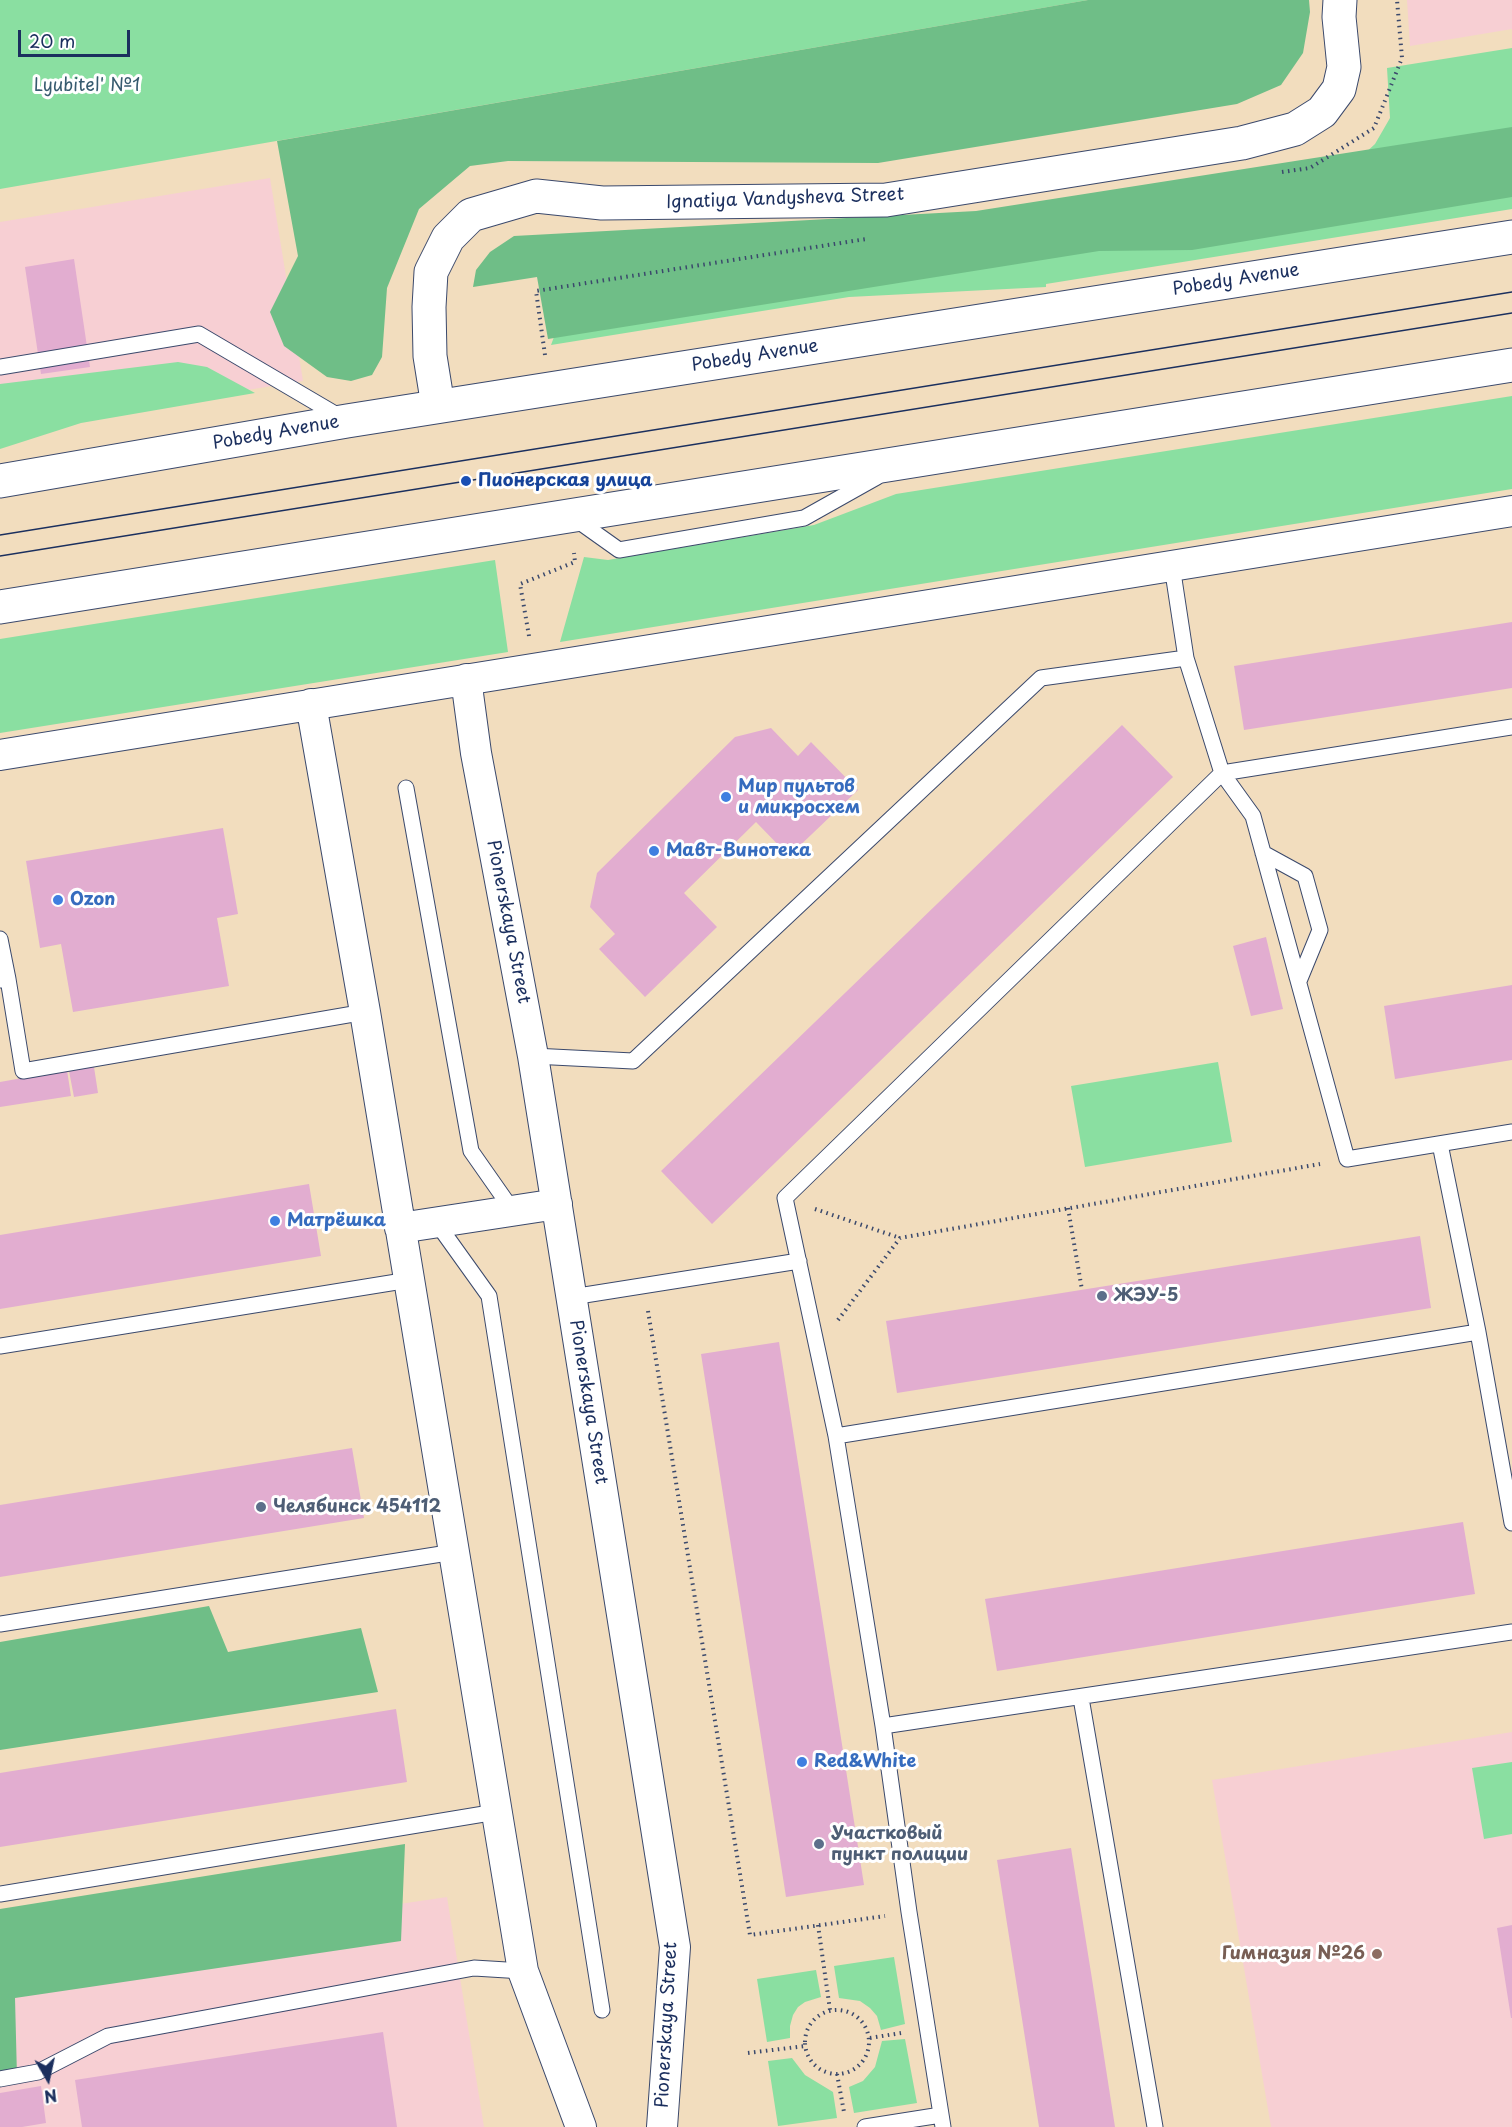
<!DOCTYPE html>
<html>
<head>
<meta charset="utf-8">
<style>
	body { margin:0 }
	#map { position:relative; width:1512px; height:2127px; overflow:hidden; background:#f2ddbe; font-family:"Playpen Sans",sans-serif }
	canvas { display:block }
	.north { position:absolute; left:18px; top:2049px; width:60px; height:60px; -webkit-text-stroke:4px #fff; paint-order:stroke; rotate:171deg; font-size:16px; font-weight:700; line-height:24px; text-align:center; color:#1b2f5e }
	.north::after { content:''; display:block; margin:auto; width:21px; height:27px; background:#1b2f5e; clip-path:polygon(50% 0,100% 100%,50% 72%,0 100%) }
	.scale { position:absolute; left:18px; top:30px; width:112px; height:27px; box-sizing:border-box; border:3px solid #1b2f5e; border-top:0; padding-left:8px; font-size:18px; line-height:21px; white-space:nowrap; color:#1b2f5e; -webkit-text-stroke:4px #fff; paint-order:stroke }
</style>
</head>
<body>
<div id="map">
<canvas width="1512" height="2127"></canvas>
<div class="north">N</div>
<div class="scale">20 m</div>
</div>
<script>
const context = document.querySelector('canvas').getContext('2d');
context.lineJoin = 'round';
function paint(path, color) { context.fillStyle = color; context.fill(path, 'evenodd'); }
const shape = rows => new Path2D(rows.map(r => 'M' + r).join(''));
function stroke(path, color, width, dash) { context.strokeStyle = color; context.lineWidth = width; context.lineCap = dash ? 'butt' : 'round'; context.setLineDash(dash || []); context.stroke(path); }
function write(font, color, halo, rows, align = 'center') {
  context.font = font + ' "Playpen Sans",sans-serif'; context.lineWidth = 6; context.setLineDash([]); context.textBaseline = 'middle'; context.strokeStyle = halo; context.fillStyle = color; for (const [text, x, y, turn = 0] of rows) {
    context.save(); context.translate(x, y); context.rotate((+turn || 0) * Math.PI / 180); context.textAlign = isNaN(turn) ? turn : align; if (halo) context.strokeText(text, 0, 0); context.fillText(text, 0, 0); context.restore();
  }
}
const built = shape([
	[1407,0,1512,0,1512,29,1410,46],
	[270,178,303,381,0,430,0,222],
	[1512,1732,1512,2127,1271,2127,1212,1780],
	[447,1897,484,2127,0,2127,0,1963]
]);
const green = shape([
	[0,0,1088,0,0,189],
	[1512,48,1512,209,1046,284,1046,287,849,297,551,345,570,294,1362,156,1375,144,1390,118,1387,68],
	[178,362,207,367,255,393,81,423,0,449,0,384],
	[1512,396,1512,489,560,642,584,557,608,560,814,525,896,494],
	[495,560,508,652,0,733,0,639],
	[1218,1062,1232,1142,1085,1167,1071,1086],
	[1512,1762,1512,1834,1484,1839,1472,1768],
	[894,1957,905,2024,881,2030,877,2016,870,2008,860,2001,839,1998,834,1966],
	[816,1970,821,1997,805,2002,798,2007,793,2015,790,2026,790,2038,767,2042,757,1979],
	[905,2039,917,2103,854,2113,849,2087,863,2081,875,2067,882,2041],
	[792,2058,805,2075,833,2092,837,2118,778,2126,768,2061]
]);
const forest = shape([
	[1088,0,1309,0,1310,12,1303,53,1281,85,1237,104,878,163,508,161,470,166,419,209,387,288,382,357,372,375,351,381,327,377,284,346,270,312,298,256,277,141],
	[1512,127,1512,197,1192,250,1099,251,548,339,537,277,473,287,476,270,490,252,514,236,976,211],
	[209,1606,228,1652,361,1628,378,1692,0,1750,0,1642],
	[405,1844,401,1941,15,1998,17,2077,0,2079,0,1909]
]);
const building = shape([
	[74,259,90,367,41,374,25,267],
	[1512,622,1512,688,1244,730,1234,666],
	[1122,725,1173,777,712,1224,661,1171],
	[771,728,798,756,811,742,858,790,789,856,756,822,684,893,717,927,645,997,599,949,615,934,590,907,597,873,735,737],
	[223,828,238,914,217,918,229,986,73,1012,61,944,40,948,26,861],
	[1266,937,1283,1009,1251,1016,1233,946],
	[1512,985,1512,1060,1395,1079,1384,1006],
	[94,1067,98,1093,74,1097,69,1071],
	[67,1070,71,1096,0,1107,0,1082],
	[309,1184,321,1256,0,1309,0,1235],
	[1420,1236,1431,1308,897,1393,886,1321],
	[779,1342,864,1885,786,1897,701,1354],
	[352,1448,364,1518,0,1577,0,1505],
	[1463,1522,1475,1594,997,1671,985,1599],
	[396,1709,407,1782,0,1847,0,1773],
	[1071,1848,1092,1979,1115,2127,1039,2127,997,1860],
	[1512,1925,1512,2018,1511,2018,1497,1928],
	[383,2032,397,2127,82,2127,75,2080],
	[41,2086,46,2123,22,2127,0,2127,0,2093]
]);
const path = shape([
	[1282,172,1310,168,1374,128,1402,58,1397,0],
	[545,355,536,291,866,239],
	[529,636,520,584,575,562,574,553],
	[1068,1208,1082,1290],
	[815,1209,900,1238],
	[648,1311,750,1935,885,1916],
	[838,1320,900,1238,1320,1164],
	[818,1925,830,2010],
	'805 2042a32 32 0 1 1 64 0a32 32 0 1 1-64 0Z',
	[870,2038,901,2033],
	[748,2053,805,2046],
	[837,2074,844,2112]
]);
const lane = shape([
	[0,367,199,334,342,418],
	[574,518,619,550,804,518,877,477],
	[1172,566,1186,658,1222,773,1253,816,1347,1159,1512,1132],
	[406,788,471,1151,513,1211],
	[1263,853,1305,876,1320,930,1299,981],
	[0,939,8,979],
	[0,980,8,979,23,1071,365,1012],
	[533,1056,633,1061,1041,678,1186,658],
	[1440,1144,1478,1332,1512,1523],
	[436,1222,489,1296,602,2010],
	[572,1297,799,1261],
	[0,1346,409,1280],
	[836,1436,1478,1332],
	[0,1624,454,1552],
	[1081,1698,1155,2127],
	[883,1726,1512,1632],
	[0,1894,496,1812],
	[0,2079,38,2072,108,2036,474,1968,523,1971],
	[865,2127,941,2115],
	[943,2127,909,1912,883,1726,836,1436,785,1198,1222,773,1512,727]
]);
const street = shape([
	[466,679,476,753,533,1056,675,1947,662,2127],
	[311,704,365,1012,523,1971,581,2127],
	[0,755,1512,511],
	[400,1228,557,1204]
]);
const secondary = shape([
	[438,406,430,356,429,307,431,272,448,238,471,215,536,196,602,203,886,200,1242,143,1295,129,1322,112,1339,89,1344,67,1339,17,1340,0]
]);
const primary = shape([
	[0,481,347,421,1512,237],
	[0,607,1512,365]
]);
const tram = shape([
	[0,535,1512,292],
	[0,556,1512,313]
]);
const markers = [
	[466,481,6,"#1a4fb4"],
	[726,797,6,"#3f7fe0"],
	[654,851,6,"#3f7fe0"],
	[58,900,6,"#3f7fe0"],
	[275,1221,6,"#3f7fe0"],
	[1102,1296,6,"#5c6f8a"],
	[261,1507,6,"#5c6f8a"],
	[802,1762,6,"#3f7fe0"],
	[819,1844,6,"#5c6f8a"],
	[1377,1954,6,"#8d6e63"]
];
const parkNames = [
	["Lyubitel' №1",87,86]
];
const streetNames = [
	["Ignatiya Vandysheva Street",785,199,-2],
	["Pobedy Avenue",1236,280,-9],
	["Pobedy Avenue",755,356,-9],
	["Pobedy Avenue",276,433,-10],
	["Pionerskaya Street",508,922,79],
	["Pionerskaya Street",588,1402,81],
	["Pionerskaya Street",667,2025,-87]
];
const transitNames = [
	["Пионерская улица",478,481]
];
const shopNames = [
	["Мир пультов",738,787],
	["и микросхем",738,808],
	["Мавт-Винотека",666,851],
	["Ozon",70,900],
	["Матрёшка",287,1221],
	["Red&White",814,1762]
];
const serviceNames = [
	["ЖЭУ-5",1114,1296],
	["Челябинск 454112",273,1507],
	["Участковый",831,1834],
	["пункт полиции",831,1855]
];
const educationNames = [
	["Гимназия №26",1365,1954]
];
paint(built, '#f7cfd3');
paint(green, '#8adfa1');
paint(forest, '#6fbe87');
paint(building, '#e2add0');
stroke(lane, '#3b496c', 17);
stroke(street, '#3b496c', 32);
stroke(secondary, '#3b496c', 35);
stroke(primary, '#3b496c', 35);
stroke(path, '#3b496c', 4, [1.5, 4.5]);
stroke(lane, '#fff', 15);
stroke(street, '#fff', 30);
stroke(secondary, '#fff', 33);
stroke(primary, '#fff', 33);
stroke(tram, '#1b2f5e', 1.5);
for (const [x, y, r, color] of markers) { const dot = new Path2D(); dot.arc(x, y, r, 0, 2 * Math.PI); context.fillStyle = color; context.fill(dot); stroke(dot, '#fff', 2); }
write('18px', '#375b6f', '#fff', parkNames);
write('18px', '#1b2f5e', '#fff', streetNames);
write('bold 18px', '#164399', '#fff', transitNames, 'left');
write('bold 18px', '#366cbe', '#fff', shopNames, 'left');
write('bold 18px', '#4e5e75', '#fff', serviceNames, 'left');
write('bold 18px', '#785e54', '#fff', educationNames, 'right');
</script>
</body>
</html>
